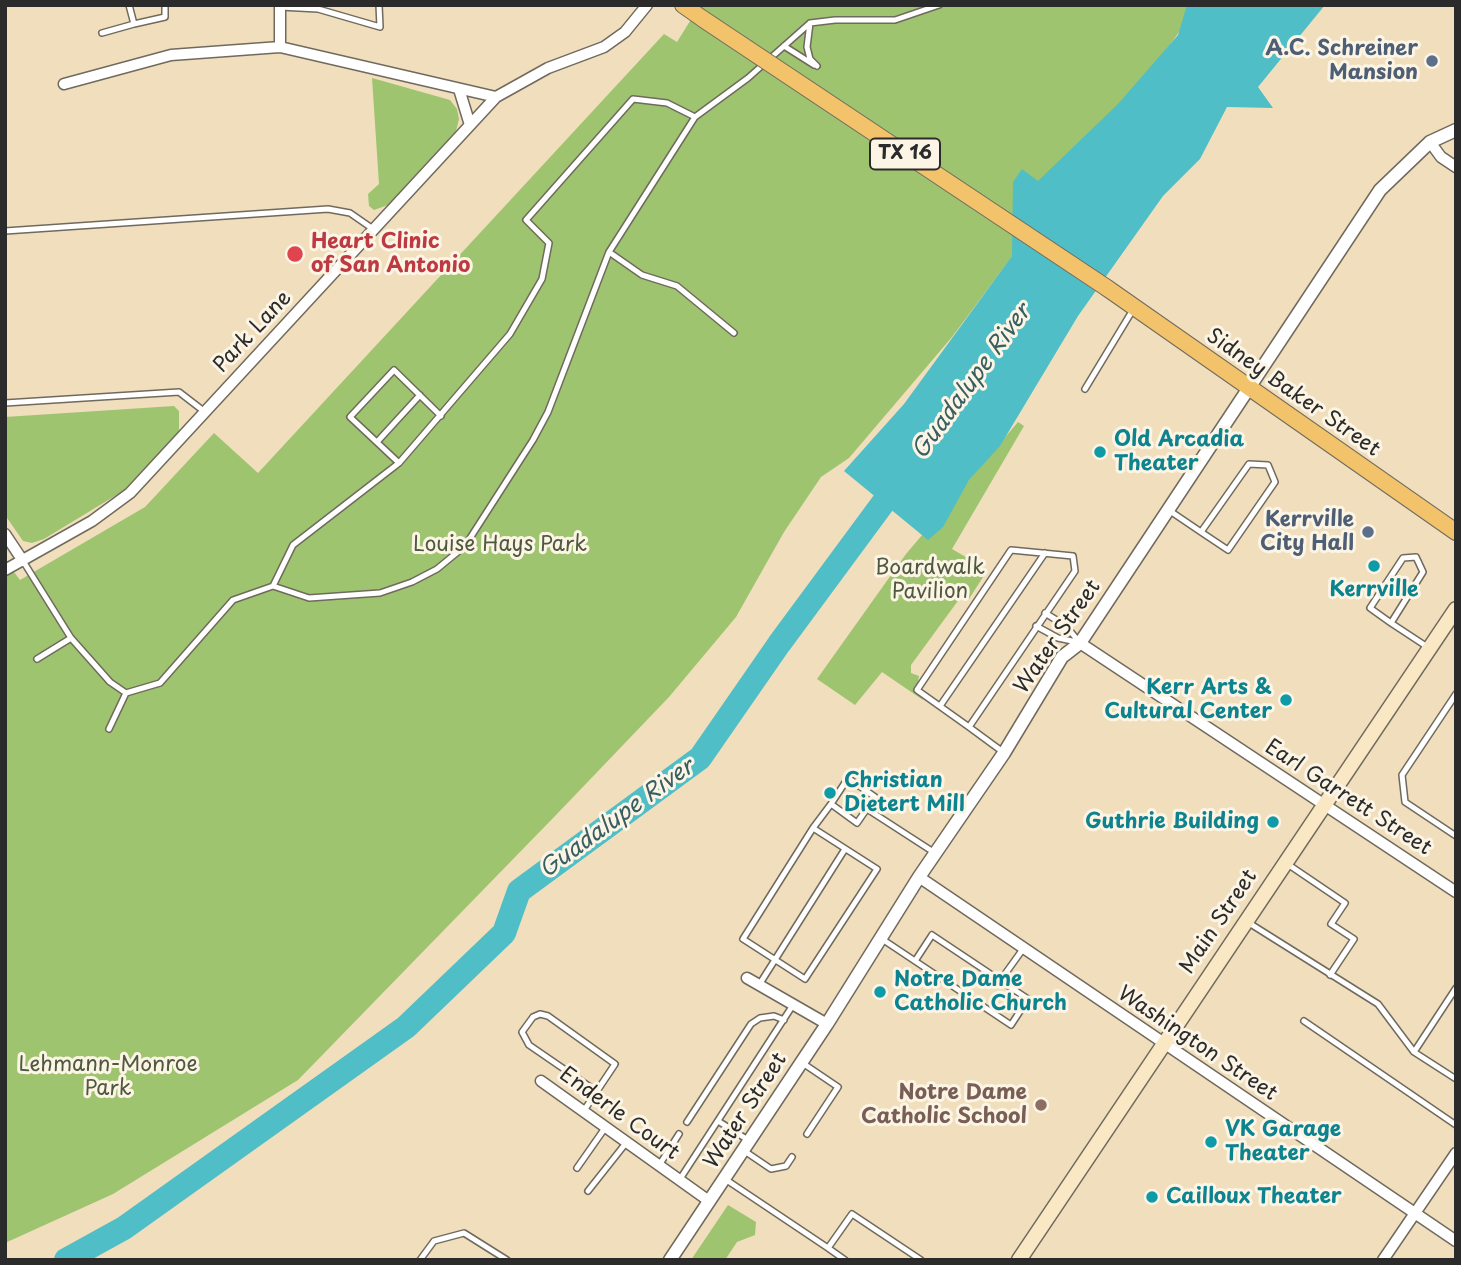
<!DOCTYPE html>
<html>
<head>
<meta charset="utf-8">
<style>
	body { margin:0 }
	#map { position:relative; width:1461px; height:1265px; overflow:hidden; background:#f0debd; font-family:"Playpen Sans",sans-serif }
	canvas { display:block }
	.frame { position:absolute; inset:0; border:7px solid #2b2b2b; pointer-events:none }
</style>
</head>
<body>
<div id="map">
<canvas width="1461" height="1265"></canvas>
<div class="frame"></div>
</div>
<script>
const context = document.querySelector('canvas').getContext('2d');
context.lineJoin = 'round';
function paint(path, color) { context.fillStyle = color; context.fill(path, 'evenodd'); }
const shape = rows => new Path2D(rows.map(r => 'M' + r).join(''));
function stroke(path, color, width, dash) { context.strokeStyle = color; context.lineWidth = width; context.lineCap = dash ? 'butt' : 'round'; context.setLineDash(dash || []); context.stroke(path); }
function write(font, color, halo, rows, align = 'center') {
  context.font = font + ' "Playpen Sans",sans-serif'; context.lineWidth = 6; context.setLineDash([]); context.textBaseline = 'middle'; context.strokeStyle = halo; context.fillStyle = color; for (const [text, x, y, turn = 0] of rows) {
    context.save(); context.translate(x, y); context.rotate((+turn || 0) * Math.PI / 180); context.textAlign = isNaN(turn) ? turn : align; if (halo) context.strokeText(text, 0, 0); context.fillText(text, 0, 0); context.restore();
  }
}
const green = shape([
	[700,5,1195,5,1177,35,952,337,849,458,821,477,784,532,736,617,669,697,556,815,298,1080,113,1194,5,1243,5,571,11,568,20,580,145,507,214,433,258,473,664,34,677,42],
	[372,78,450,100,457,109,459,119,456,131,388,205,374,210,369,206,368,194,379,184],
	[174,406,179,411,179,432,123,491,44,539,32,543,23,541,5,515,5,417],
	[1018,422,1024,426,952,549,971,560,983,577,969,599,960,598,911,665,911,673,919,676,917,688,923,700,882,672,855,705,817,679,906,554],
	[728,1205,756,1222,755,1235,737,1242,725,1260,691,1260]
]);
const water = shape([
	[1187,5,1325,5,1258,87,1273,108,1227,107,1200,159,1163,196,1078,316,1000,446,969,480,943,527,928,540,844,471,904,404,1012,256,1013,182,1022,169,1038,181,1118,104,1178,35]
]);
const river = shape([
	[66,1260,124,1228,406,1027,504,933,519,891,700,758,779,644,903,476]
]);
const service = shape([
	[129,5,134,24,165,17,165,5],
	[318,5,318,9,380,27,379,5],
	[280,7,318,9],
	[810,23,807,47,810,59,817,66],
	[102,33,134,24],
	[784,46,814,65],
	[5,231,328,209,350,213,373,229],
	[609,252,642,275,677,286,734,333],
	[1085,389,1134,308],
	[5,403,179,392,205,412],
	[377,442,420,395],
	[399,463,350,417,394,370,441,416],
	[1170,511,1201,532,1228,550,1275,482,1268,465,1249,464,1201,532],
	[23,561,71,638,110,682,126,693,160,683,233,600,273,586,309,598,380,593,412,582,437,569,465,546,533,440,548,412,609,252,695,117,748,78,810,23,835,20,895,20,939,5],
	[273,586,293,545,399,463,510,334,542,279,549,243,526,220,633,99,667,103,695,117],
	[1045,613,1066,626,1080,643],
	[1391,623,1423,572,1416,557,1403,558,1370,608,1391,623,1429,648],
	[1036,626,1058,638,1077,642],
	[37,659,71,638],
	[1456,694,1402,775,1405,802,1456,836],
	[940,706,1045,553],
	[969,727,1075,571,1073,556,1011,550,917,690,969,727,1003,752],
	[109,729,126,693],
	[848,778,875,797,857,823,831,804,848,778],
	[867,809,935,853],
	[813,828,877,869,805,979,743,939,813,828,831,804],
	[1286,863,1345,903,1331,924,1354,939,1330,975],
	[1249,923,1378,1004,1414,1052,1456,1079],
	[932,935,1028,999,1011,1025,915,961,932,935],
	[882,939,915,961],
	[1000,981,1023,949],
	[759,985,845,849],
	[1304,1021,1456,1125],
	[1414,1052,1456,988],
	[801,1062,838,1087,807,1134],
	[583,1112,615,1064,548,1016,540,1014,533,1017,522,1032,529,1045,596,1091],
	[718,1121,748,1140],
	[687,1122,751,1024,760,1018,774,1016,784,1020],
	[743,1150,771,1169,786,1166,792,1157],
	[658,1167,679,1134],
	[577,1168,605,1128],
	[680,1179,793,1005],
	[725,1179,828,1248,852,1214,921,1260],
	[588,1191,626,1143],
	[828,1248,845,1260],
	[420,1260,434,1241,464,1233,507,1260]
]);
const minor = shape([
	[280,47,280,5],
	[64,84,171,55,280,47,496,97],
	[459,89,470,125],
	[1430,142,1441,157,1456,167],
	[5,534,23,561],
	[5,570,92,521,130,493,496,97,548,68,604,47,625,32,647,5],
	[1080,643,1456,892],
	[919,877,1456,1241],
	[747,978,827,1024],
	[541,1081,709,1201],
	[1383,1260,1456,1153]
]);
const tertiary = shape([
	[670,1260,827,1024,919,877,1004,753,1062,657,1080,643,1380,190,1430,142,1456,130]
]);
const secondary = shape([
	[1019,1260,1456,609]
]);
const primary = shape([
	[683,5,703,19],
	[1107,288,1456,532]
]);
const primaryBridge = shape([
	[703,19,1107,288]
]);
const markers = [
	[1432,61,7,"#5c6f8a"],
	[295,254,9,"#e0444e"],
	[1100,452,7,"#0f9aa8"],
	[1368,532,7,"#5c6f8a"],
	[1374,566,7,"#0f9aa8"],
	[1286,700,7,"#0f9aa8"],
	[830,793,7,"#0f9aa8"],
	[1273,822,7,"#0f9aa8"],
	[880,992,7,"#0f9aa8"],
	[1041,1105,7,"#8d6e63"],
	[1211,1142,7,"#0f9aa8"],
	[1152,1197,7,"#0f9aa8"]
];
const shields = [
	[905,154,70]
];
const shieldNames = [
	["TX 16",905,154]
];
const serviceNames = [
	["A.C. Schreiner",1418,49],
	["Mansion",1418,73],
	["Kerrville",1354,520],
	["City Hall",1354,544]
];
const healthNames = [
	["Heart Clinic",311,242],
	["of San Antonio",311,266]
];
const streetNames = [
	["Park Lane",253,332,-47],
	["Sidney Baker Street",1293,393,35],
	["Water Street",1058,637,-55],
	["Earl Garrett Street",1348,798,33],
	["Main Street",1219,922,-56],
	["Washington Street",1197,1044,34],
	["Water Street",746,1111,-57],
	["Enderle Court",619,1114,36]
];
const cultureNames = [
	["Old Arcadia",1114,440],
	["Theater",1114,464],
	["Kerrville",1374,590,"center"],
	["Kerr Arts &",1272,688,"right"],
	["Cultural Center",1272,712,"right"],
	["Christian",844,781],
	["Dietert Mill",844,805],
	["Guthrie Building",1259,822,"right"],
	["Notre Dame",894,980],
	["Catholic Church",894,1004],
	["VK Garage",1225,1130],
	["Theater",1225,1154],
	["Cailloux Theater",1166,1197]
];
const parkNames = [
	["Louise Hays Park",500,545],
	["Boardwalk",930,568],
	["Pavilion",930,592],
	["Lehmann-Monroe",108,1065],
	["Park",108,1089]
];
const educationNames = [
	["Notre Dame",1027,1093],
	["Catholic School",1027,1117]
];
const waterNames = [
	["Guadalupe River",972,382,-54],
	["Guadalupe River",617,819,-36]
];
paint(green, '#9ec46f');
paint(water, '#50bec6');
stroke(river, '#50bec6', 24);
stroke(service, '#706a5e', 8);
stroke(minor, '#706a5e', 13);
stroke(tertiary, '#706a5e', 15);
stroke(secondary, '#706a5e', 17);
stroke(primary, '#706a5e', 18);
stroke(service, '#fff', 5);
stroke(minor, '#fff', 10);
stroke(tertiary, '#fff', 12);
stroke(secondary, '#fae7c3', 14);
stroke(primary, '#f2c36a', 16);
stroke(primaryBridge, '#706a5e', 18, []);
stroke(primaryBridge, '#f2c36a', 16);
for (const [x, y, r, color] of markers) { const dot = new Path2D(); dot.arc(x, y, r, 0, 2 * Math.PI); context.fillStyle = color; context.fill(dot); stroke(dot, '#fcf5e5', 2.5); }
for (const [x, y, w] of shields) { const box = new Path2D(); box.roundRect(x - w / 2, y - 15.5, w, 31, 5); context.fillStyle = '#fcf5e5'; context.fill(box); stroke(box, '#2b2b2b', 2); }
write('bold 19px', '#2b2b2b', null, shieldNames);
write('bold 21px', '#4e5e75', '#fcf5e5', serviceNames, 'right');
write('bold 21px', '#be3a42', '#fcf5e5', healthNames, 'left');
write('21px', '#2b2b2b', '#fcf5e5', streetNames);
write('bold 21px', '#0d838f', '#fcf5e5', cultureNames, 'left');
write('21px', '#4e593f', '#fcf5e5', parkNames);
write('bold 21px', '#785e54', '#fcf5e5', educationNames, 'right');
write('italic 23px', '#385e61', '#fcf5e5', waterNames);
</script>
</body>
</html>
